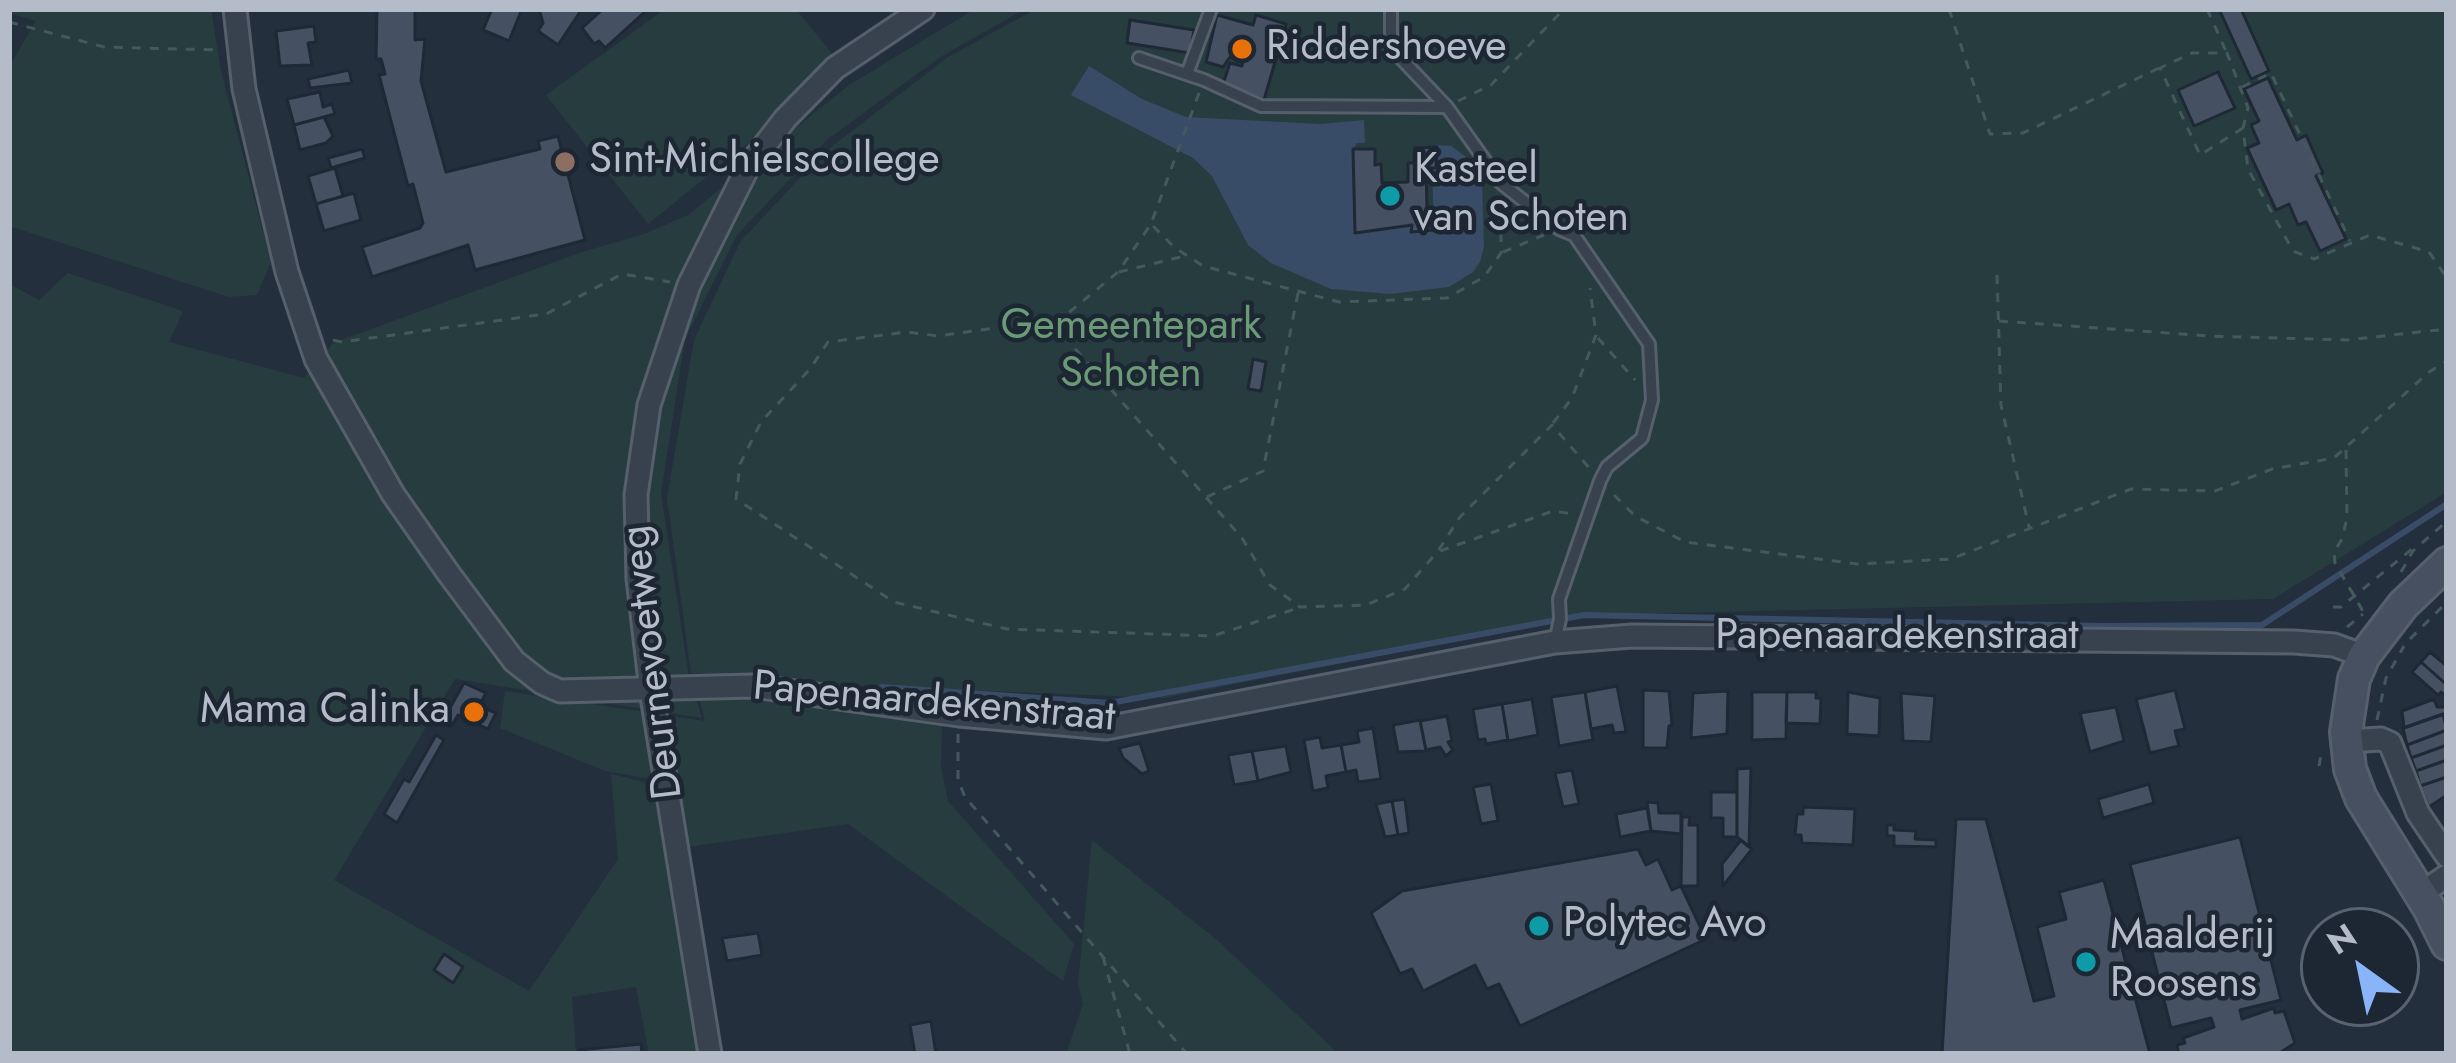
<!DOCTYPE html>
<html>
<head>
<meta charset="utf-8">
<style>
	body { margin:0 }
	#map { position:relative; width:2456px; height:1063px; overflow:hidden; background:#242f3e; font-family:Jost,sans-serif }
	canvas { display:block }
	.frame { position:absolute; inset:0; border:12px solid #b4bcc9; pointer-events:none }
	.north { position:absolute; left:2300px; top:907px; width:120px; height:120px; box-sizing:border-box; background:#1d2633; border:3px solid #59626f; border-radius:50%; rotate:327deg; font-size:33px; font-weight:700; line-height:48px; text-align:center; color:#b4bcc9 }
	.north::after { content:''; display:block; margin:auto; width:42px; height:54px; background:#8ab4f8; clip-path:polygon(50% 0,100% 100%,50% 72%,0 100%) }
</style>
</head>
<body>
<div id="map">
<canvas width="2456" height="1063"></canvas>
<div class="frame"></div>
<div class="north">N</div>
</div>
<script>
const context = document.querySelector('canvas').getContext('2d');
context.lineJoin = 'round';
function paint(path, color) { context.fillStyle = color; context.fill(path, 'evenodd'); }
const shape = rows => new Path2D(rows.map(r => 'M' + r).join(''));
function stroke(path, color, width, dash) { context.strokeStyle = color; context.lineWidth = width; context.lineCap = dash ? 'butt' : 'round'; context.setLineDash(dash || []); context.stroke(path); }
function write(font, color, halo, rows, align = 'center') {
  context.font = font + ' Jost,sans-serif'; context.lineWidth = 9; context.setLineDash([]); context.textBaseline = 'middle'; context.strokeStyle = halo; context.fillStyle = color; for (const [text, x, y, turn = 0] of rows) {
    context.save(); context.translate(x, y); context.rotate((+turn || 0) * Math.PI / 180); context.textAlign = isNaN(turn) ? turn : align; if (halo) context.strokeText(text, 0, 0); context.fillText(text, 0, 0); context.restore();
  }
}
const green = shape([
	[9,9,211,9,221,71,271,262,257,295,229,297,9,226,9,67,36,21,9,13],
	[665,9,796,9,843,67,648,224,546,95],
	[975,9,1025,9,942,56,828,139,737,235,685,339,661,493,688,671,702,718,455,679,334,880,529,991,618,859,611,774,677,790,705,1054,649,1054,636,987,572,997,576,1054,9,1054,9,284,39,300,68,273,183,311,169,342,304,378,333,343,582,252,644,234,688,215,849,85],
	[1036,9,2447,9,2447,492,2273,599,1584,615,1165,698,838,685,691,673,667,498,694,340,740,242,822,154,948,57],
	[505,691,705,721,697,691,751,693,942,721,941,767,948,801,1074,944,1063,981,848,824,687,847,679,784,605,771,500,728],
	[1092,840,1217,940,1339,1054,1066,1054,1083,1004,1078,984]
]);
const water = shape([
	[1089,66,1142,99,1186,117,1320,124,1364,120,1365,143,1357,143,1353,149,1355,233,1412,225,1412,232,1434,230,1432,169,1437,168,1436,145,1451,146,1470,160,1482,181,1484,247,1480,262,1473,272,1449,287,1390,294,1331,289,1271,263,1248,245,1212,176,1193,158,1071,95]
]);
const stream = shape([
	[882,687,1110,703,1584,615,2101,626,2262,625,2447,504]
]);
const building = shape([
	[377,9,415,9,415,40,425,39,421,81,446,172,540,149,538,141,558,136,585,240,475,270,468,245,372,277,362,247,420,228,423,223,413,184,408,186,379,75,385,74,381,59,376,59,377,9],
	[492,9,522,9,509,41,483,30,492,9],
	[539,9,582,9,558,45,538,31,543,23,539,9],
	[603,9,648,9,605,48,599,41,594,44,582,28,603,9],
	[2219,9,2241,9,2269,71,2251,79,2219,9],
	[1217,15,1253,25,1256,15,1286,24,1264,100,1223,84,1230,63,1242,66,1243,61,1230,57,1223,67,1206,62,1217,15],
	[1130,20,1194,30,1190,53,1127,43,1130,20],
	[314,26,316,42,308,43,312,65,280,66,276,31,314,26],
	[349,70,352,83,310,88,308,79,349,70],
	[2218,72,2235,108,2194,126,2178,90,2218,72],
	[2268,78,2297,140,2306,135,2323,173,2316,176,2346,239,2320,251,2306,222,2298,225,2289,204,2276,210,2247,148,2259,143,2251,125,2259,121,2244,89,2268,78],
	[320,92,323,107,332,104,335,114,294,125,287,99,320,92],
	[324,117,333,136,326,143,300,150,294,125,324,117],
	[1437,147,1436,168,1426,168,1427,210,1435,210,1434,230,1411,232,1412,225,1355,233,1353,149,1375,149,1375,165,1381,164,1382,183,1408,182,1408,163,1416,163,1415,148,1437,147],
	[362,149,365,158,331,168,328,158,362,149],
	[335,168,343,196,316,204,308,176,335,168],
	[354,193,361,220,324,231,316,204,354,193],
	[1253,359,1266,362,1261,391,1248,389,1253,359],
	[2430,652,2447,666,2447,685,2421,662,2430,652],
	[2421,662,2447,685,2447,697,2441,692,2438,695,2412,672,2421,662],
	[464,683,486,693,479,706,496,713,488,729,458,715,451,727,442,722,464,683],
	[1617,686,1626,732,1614,733,1612,725,1591,729,1585,692,1617,686],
	[1643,690,1669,691,1672,725,1669,726,1667,748,1643,748,1643,690],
	[2175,690,2185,729,2175,731,2179,746,2150,753,2136,699,2175,690],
	[1728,691,1727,734,1691,738,1693,693,1728,691],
	[1585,692,1593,740,1559,746,1551,697,1585,692],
	[1752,692,1787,692,1786,739,1752,740,1752,692],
	[1787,692,1816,692,1816,698,1821,698,1820,724,1786,723,1787,692],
	[1848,692,1880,698,1879,736,1847,734,1848,692],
	[1901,693,1935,696,1931,742,1903,741,1901,693],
	[1532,699,1538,735,1508,741,1502,704,1532,699],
	[2434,699,2437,707,2447,707,2447,713,2404,728,2402,711,2434,699],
	[1502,704,1508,740,1486,744,1485,739,1478,740,1473,709,1502,704],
	[2116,707,2124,741,2090,752,2080,713,2116,707],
	[2443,714,2447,730,2407,745,2403,728,2443,714],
	[1447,716,1452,741,1448,742,1453,750,1446,756,1440,747,1426,750,1420,721,1447,716],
	[1420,720,1426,751,1398,752,1393,725,1420,720],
	[1373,728,1381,779,1358,782,1356,770,1346,772,1341,745,1359,742,1357,731,1373,728],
	[2447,730,2447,745,2411,758,2407,745,2447,730],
	[436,735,444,740,397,823,384,814,404,779,409,782,436,735],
	[1320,737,1322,748,1341,745,1346,772,1326,776,1328,788,1313,791,1304,740,1320,737],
	[1140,743,1149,771,1142,774,1123,758,1119,748,1140,743],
	[2447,745,2447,760,2416,771,2411,758,2447,745],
	[1286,746,1291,772,1258,781,1252,751,1286,746],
	[1252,751,1258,781,1234,785,1228,755,1252,751],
	[2447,760,2447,777,2420,786,2416,771,2447,760],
	[1751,768,1749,847,1737,837,1737,769,1751,768],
	[1572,770,1579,804,1563,807,1555,773,1572,770],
	[2447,777,2447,795,2429,807,2420,786,2447,777],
	[1491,784,1498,821,1481,824,1473,787,1491,784],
	[2149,784,2154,803,2103,818,2098,799,2149,784],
	[1711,792,1737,792,1737,837,1723,837,1723,818,1711,818,1711,792],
	[1405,799,1409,833,1398,835,1392,801,1405,799],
	[1392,801,1398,835,1385,837,1376,804,1392,801],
	[1647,802,1658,803,1659,813,1681,813,1681,834,1651,831,1647,802],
	[1803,807,1855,809,1853,845,1802,843,1801,835,1795,835,1797,814,1803,814,1803,807],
	[1647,808,1651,831,1620,837,1616,814,1647,808],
	[1682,817,1690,817,1689,825,1698,825,1698,886,1681,886,1682,817],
	[1956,819,1986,819,2034,1001,2054,996,2037,927,2066,919,2059,892,2104,880,2150,1054,1942,1054,1956,819],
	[1887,825,1894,825,1894,830,1916,831,1915,839,1936,840,1936,847,1894,846,1894,836,1887,836,1887,825],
	[2240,837,2281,1000,2240,1010,2242,1019,2274,1008,2275,1013,2284,1011,2295,1043,2278,1054,2179,1054,2177,1045,2185,1043,2183,1038,2214,1027,2211,1018,2171,1028,2130,864,2240,837],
	[1741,840,1752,849,1723,886,1722,864,1741,840],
	[1638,849,1646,865,1658,859,1672,890,1681,886,1706,939,1520,1026,1499,984,1487,989,1475,965,1423,991,1412,969,1400,974,1371,913,1402,891,1638,849],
	[758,933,762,955,727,961,722,938,758,933],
	[444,954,463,967,453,983,434,970,444,954],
	[931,1021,936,1054,915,1054,910,1025,931,1021],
	[641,1044,642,1054,579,1054,579,1050,641,1044]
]);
const path = shape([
	[1949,9,1990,134,2023,133,2159,68],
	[2207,9,2226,51],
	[9,22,104,47,219,50],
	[2242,87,2271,73,2350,241],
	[1199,93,1151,224,1118,272,1061,319,1063,335,1242,538,1270,585,1300,607,1366,605,1405,589,1438,551,1460,517,1552,425,1591,470],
	[1458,101,1491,85,1564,9],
	[2243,128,2200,155,2160,68,2192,53,2227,53,2248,108,2243,128,2248,169,2293,251,2314,259,2370,235,2429,252,2447,278],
	[1153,226,1174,247,1203,266,1339,302,1447,298,1484,277,1501,253,1501,204],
	[1503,252,1544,235],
	[1119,272,1185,256],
	[1997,275,2001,405,2029,527],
	[1061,319,938,336,907,332,828,342,810,369,761,422,740,464,736,499,894,602,1007,629,1213,636,1298,608],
	[1999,321,2210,336,2347,340,2447,329],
	[1598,338,1635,380],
	[333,340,342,342,546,314,622,274,670,282],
	[1553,423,1572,398,1596,335,1590,288],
	[2346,450,2347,518,2342,539,2334,552,2335,563,2364,613],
	[1614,495,1635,516,1685,542,1858,564,1951,559,2131,489,2215,491,2272,469,2334,458,2429,372,2447,361],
	[1207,497,1263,471,1298,293],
	[1440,551,1553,511,1574,514],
	[2401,572,2413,551,2447,521],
	[2333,607,2341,607,2412,549],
	[2347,627,2363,614],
	[2410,639,2447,602],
	[2377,720,2386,678,2404,646],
	[958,734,958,780,965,797,1187,1054],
	[2319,766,2322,749],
	[1103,957,1130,1054]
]);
const lane = shape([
	[1391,9,1391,48,1447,107,1501,183,1559,229,1574,235,1649,344,1652,400,1642,438,1607,467,1600,481,1559,599,1560,619,1555,642],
	[1139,58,1204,80,1261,106,1447,107],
	[1187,74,1211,9]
]);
const street = shape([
	[235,9,244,89,287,272,316,359,393,494,449,574,514,661,542,683,560,691,753,686,959,715,1106,728,1555,642,1632,636,2294,642,2334,645,2364,656],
	[2347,741,2381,739,2390,743,2418,813,2447,856],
	[2420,894,2447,876],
	[710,1054,651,690,638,579,636,495,649,405,689,285,748,167,785,119,835,68,923,9]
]);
const secondary = shape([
	[2447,563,2403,605,2364,656,2354,679,2346,732,2350,769,2361,798,2429,908,2447,944]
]);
const markers = [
	[1242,49,12,"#e8710a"],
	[565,162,12,"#8d6e63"],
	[1390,196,12,"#0f9aa8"],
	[474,712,12,"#e8710a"],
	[1539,926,12,"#0f9aa8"],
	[2086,962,12,"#0f9aa8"]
];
const poiNames = [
	["Riddershoeve",1266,49],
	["Sint-Michielscollege",589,162],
	["Kasteel",1414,172],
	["van Schoten",1414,220],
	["Mama Calinka",450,712,"right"],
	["Polytec Avo",1563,926],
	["Maalderij",2110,938],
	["Roosens",2110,986]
];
const parkNames = [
	["Gemeentepark",1131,328],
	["Schoten",1131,376]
];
const streetNames = [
	["Papenaardekenstraat",1897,638],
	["Deurnevoetweg",654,662,-97],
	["Papenaardekenstraat",934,704,5]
];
paint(green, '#263c3f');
paint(water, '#394c67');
stroke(stream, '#394c67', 6);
paint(building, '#455162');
stroke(building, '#1f2835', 3);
stroke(lane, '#565f6c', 16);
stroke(street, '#565f6c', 27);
stroke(secondary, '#565f6c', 36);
stroke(path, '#44595c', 3, [9, 9]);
stroke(lane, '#38414e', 10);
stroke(street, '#38414e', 21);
stroke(secondary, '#465061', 30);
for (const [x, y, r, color] of markers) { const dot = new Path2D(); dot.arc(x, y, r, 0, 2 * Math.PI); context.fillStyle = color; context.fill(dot); stroke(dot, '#1d2633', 4.5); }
write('42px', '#b4bcc9', '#1d2633', poiNames, 'left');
write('42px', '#6b9a76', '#1d2633', parkNames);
write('42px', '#b4bcc9', '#1d2633', streetNames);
</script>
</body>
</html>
